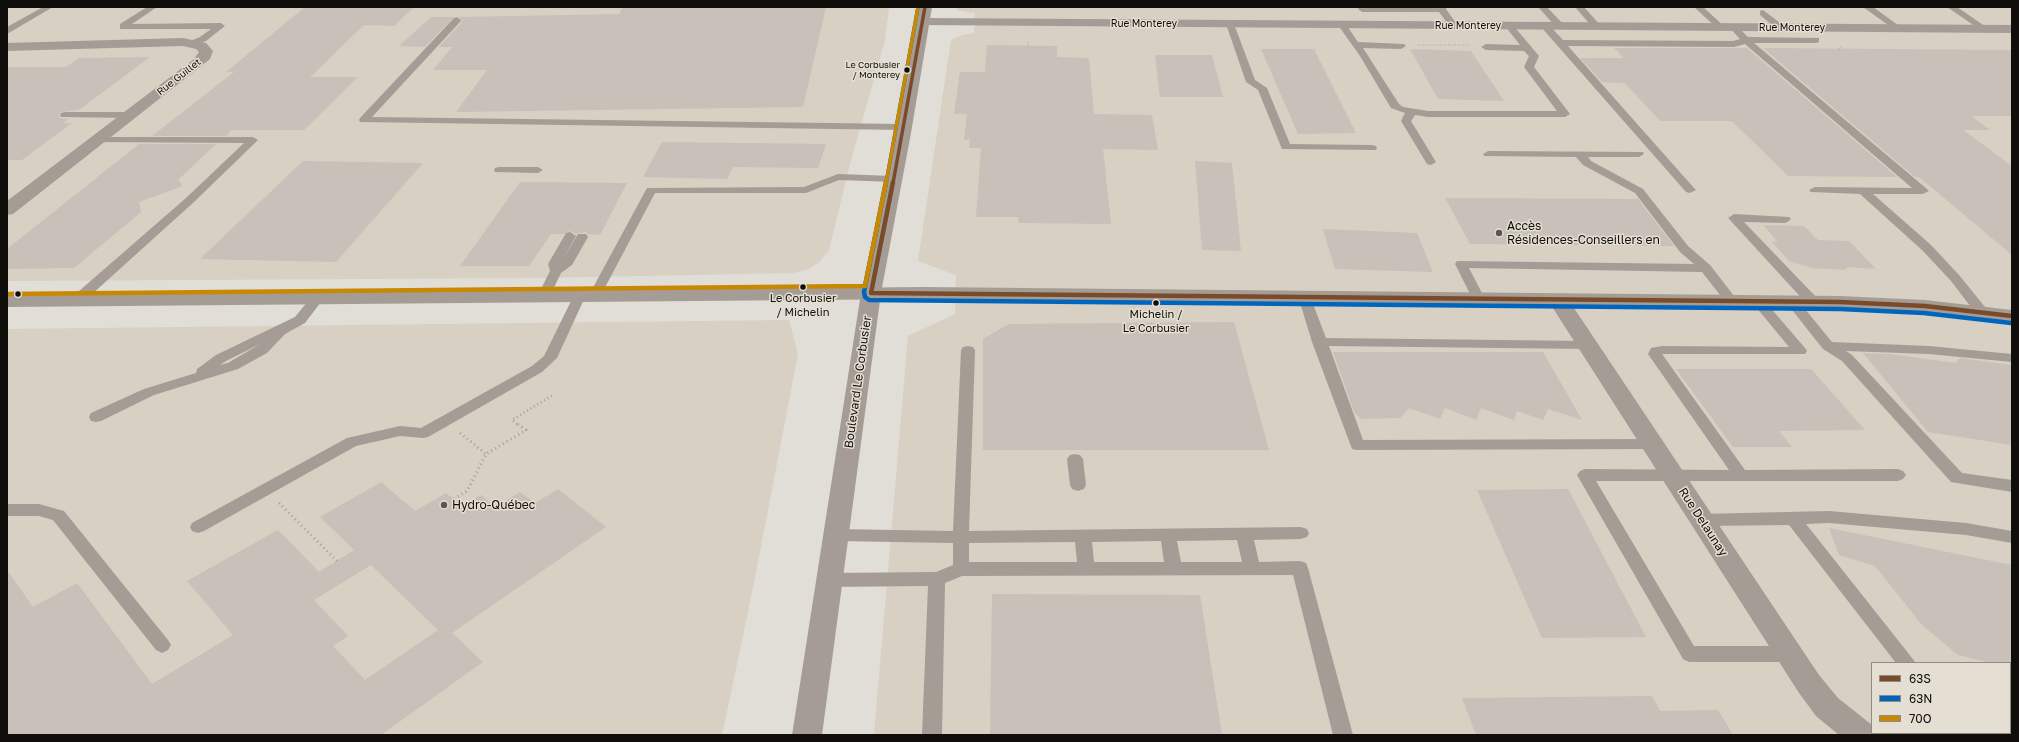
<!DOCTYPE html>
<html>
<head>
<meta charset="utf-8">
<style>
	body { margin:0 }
	#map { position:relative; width:2019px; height:742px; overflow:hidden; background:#e1ded7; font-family:"Golos Text",sans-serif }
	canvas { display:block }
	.frame { position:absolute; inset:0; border:8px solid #100e0a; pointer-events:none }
	.legend { position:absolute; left:1871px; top:662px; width:140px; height:72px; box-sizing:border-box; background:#e5dfd3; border:1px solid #908b83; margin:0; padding:5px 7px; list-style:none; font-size:12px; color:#100e0a }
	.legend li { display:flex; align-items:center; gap:8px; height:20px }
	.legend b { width:20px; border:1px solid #908b83 }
</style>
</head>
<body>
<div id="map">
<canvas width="2019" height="742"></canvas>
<div class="frame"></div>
<ul class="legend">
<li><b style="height:5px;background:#7a4b2a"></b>63S</li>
<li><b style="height:5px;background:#0065bd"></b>63N</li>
<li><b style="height:5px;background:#c98802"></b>70O</li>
</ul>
</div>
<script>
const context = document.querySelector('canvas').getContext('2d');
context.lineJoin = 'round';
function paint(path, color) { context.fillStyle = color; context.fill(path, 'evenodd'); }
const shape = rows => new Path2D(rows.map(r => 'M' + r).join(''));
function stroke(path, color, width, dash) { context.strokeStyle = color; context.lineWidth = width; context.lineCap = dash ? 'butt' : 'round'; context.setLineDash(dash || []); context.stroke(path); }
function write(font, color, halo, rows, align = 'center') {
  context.font = font + ' "Golos Text",sans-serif'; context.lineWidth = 3; context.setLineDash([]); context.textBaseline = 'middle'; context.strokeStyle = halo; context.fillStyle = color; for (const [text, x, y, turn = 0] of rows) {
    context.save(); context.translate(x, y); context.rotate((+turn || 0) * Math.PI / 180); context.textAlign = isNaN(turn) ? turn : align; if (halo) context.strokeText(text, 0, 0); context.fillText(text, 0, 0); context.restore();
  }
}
const built = shape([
	[7,7,889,7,885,40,850,164,829,250,820,261,809,269,793,273,541,278,7,281],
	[957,7,2012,7,2012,735,874,735,908,336,955,314,956,275,918,261,951,40,962,35,974,33,975,13,957,10],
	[1872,663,2010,663,2010,733,1872,733],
	[789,320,798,354,753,588,722,735,7,735,7,329]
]);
const building = shape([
	[305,7,414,7,394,26,364,25,310,77,358,77,304,130,232,130,226,136,152,136,234,72,226,72],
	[623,7,826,7,803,107,456,112,487,70,433,70,452,47,439,47,461,23,462,20,459,17,619,14],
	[431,17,454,17,425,47,399,46],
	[987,45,1057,46,1057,57,1089,58,1094,114,1152,115,1158,150,1103,149,1111,224,1019,223,1018,217,976,217,981,148,969,148,970,139,964,140,967,114,954,114,960,72,985,72],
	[1614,48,1747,48,1897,177,1788,176,1732,121,1660,121,1625,83,1602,82,1580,58,1624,58],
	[1763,48,2012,50,2012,116,1971,116,1990,130,1963,130,2012,166,2012,255,1919,177,1915,177],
	[1261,49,1314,49,1356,133,1298,134],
	[1410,49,1471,51,1504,101,1438,99],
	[1155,55,1212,55,1223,97,1160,97],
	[150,57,79,110,61,112,59,114,60,118,68,119,63,123,72,123,22,160,7,160,7,67,66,67,79,58],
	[662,142,826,144,818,168,733,167,727,179,643,177],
	[139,144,216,144,178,180,183,186,139,202,141,212,74,268,7,269,7,249],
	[303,161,423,163,336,262,200,259],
	[1195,161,1232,163,1241,251,1202,250],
	[520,182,627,183,600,235,588,234,586,232,576,234,570,231,564,234,551,234,529,266,460,266],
	[1445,198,1638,199,1674,246,1470,244],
	[1763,225,1804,226,1818,240,1849,241,1876,269,1848,267,1845,270,1812,268,1789,261,1772,242,1777,241],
	[1323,229,1417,233,1433,272,1335,269],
	[1234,322,1269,450,983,450,983,339,1009,324],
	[1333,352,1543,352,1582,420,1548,409,1543,420,1517,411,1514,420,1481,408,1476,420,1445,408,1440,419,1409,408,1400,418,1361,419,1354,412],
	[1863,353,1889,354,1955,363,1960,358,2012,365,2012,445,1928,432],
	[1676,369,1811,369,1865,430,1779,431,1792,447,1733,447],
	[381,482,415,511,446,493,462,506,481,495,495,507,520,492,535,503,558,489,606,527,452,633,483,662,381,735,7,735,7,570,33,607,77,583,152,684,233,635,187,581,278,530,319,572,354,550,320,517],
	[371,565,438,630,365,680,333,646,348,636,314,600],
	[1568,489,1646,637,1542,638,1477,490],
	[1829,528,2012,565,2012,663,1990,663,1958,655,1922,625,1875,566,1839,555],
	[992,594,1200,595,1222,735,990,735],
	[1652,696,1660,711,1718,710,1733,735,1476,735,1462,698]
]);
const pathFar2 = shape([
	[1028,42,1028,45],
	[1418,45,1469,45],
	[1839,49,1843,46]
]);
const pathFar1 = shape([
	[517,424,512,420,553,395]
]);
const path = shape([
	[460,433,486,454],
	[454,499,467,491,486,454,526,430,516,423],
	[279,503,337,561]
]);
const service = shape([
	[43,7,53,7,7,34,7,27,43,7],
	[147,7,157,7,132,24,221,23,225,26,206,41,193,46,190,45,190,41,200,37,211,29,120,29,120,24,147,7],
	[1360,7,1447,7,1446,9,1458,26,1454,29,1451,28,1439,12,1362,12,1358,9,1360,7],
	[1538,7,1547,7,1563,24,1563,28,1557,28,1538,7],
	[1575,7,1584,7,1600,25,1600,29,1594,29,1575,7],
	[1694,7,1703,7,1725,27,1724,29,1718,29,1694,7],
	[1863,7,1873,7,1902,28,1901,30,1895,30,1863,7],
	[1947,7,1957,7,1989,29,1985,32,1982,31,1947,7],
	[1763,10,1784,26,1784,30,1778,30,1760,15,1760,11,1763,10],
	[457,17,461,20,460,22,372,117,904,124,909,127,904,130,360,122,359,120,360,118,454,18,457,17],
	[1230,21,1234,24,1255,80,1267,88,1290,144,1372,145,1376,146,1377,148,1376,150,1282,149,1258,90,1246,82,1226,24,1230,21],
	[1342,22,1345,23,1358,42,1404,44,1406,46,1401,49,1363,48,1399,104,1403,107,1428,111,1557,111,1524,67,1529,56,1524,51,1486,50,1481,47,1486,44,1520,45,1505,26,1509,23,1512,24,1539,56,1534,67,1570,114,1565,117,1428,117,1415,115,1411,121,1436,162,1431,165,1427,164,1401,121,1405,113,1391,108,1360,56,1338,25,1342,22],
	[1545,23,1548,24,1563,40,1733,41,1740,39,1729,27,1733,24,1736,25,1748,37,1819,38,1819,42,1816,43,1754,43,1927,189,1929,191,1923,194,1873,194,1931,245,1959,275,1989,312,1982,316,1977,315,1951,281,1923,251,1860,194,1811,192,1809,190,1815,187,1912,188,1745,44,1734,47,1568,46,1694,188,1696,190,1690,193,1686,192,1542,28,1541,26,1545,23],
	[65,112,131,112,136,115,131,118,61,117,60,115,61,113,65,112],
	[97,137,253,137,258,140,194,202,81,304,76,305,70,301,71,298,186,198,244,143,93,142,92,140,93,138,97,137],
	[1488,151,1643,152,1644,154,1639,157,1588,157,1591,161,1643,189,1688,246,1710,265,1738,301,1732,305,1727,304,1702,272,1469,268,1484,297,1483,300,1473,300,1455,264,1457,261,1694,264,1680,252,1635,193,1583,165,1576,157,1484,156,1483,154,1488,151],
	[499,167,538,167,543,170,538,173,495,172,494,170,495,168,499,167],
	[838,174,894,176,900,179,894,182,839,180,806,193,655,193,601,295,595,299,589,295,647,188,804,187,838,174],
	[1734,214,1789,217,1791,219,1789,221,1785,223,1744,222,1817,298,1818,301,1817,304,1807,304,1730,220,1728,218,1734,214],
	[570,232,576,236,562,260,578,234,586,234,588,237,572,265,561,273,549,298,539,298,538,295,550,271,548,264,566,233,570,232],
	[580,291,586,295,557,358,542,372,428,437,423,438,400,436,356,446,204,531,198,533,192,531,190,527,192,523,347,438,400,426,421,428,532,366,544,356,574,295,580,291],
	[1304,292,1310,296,1326,338,1588,341,1593,342,1595,345,1593,348,1588,349,1329,346,1363,440,1652,439,1657,440,1660,444,1657,448,1652,449,1357,450,1352,449,1312,342,1298,296,1304,292],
	[318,294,324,298,305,323,285,334,267,353,238,369,154,395,101,421,96,422,91,421,89,417,91,413,144,389,196,373,197,369,216,355,295,317,313,295,318,294],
	[260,344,228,363,220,365,226,361,260,344],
	[1757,297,1762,298,1805,348,1807,351,1805,354,1662,354,1745,470,1898,469,1903,471,1906,475,1903,479,1898,481,1596,481,1694,646,1789,646,1795,649,1798,654,1795,659,1789,662,1689,662,1683,659,1577,475,1580,471,1585,469,1729,470,1648,354,1651,348,1662,346,1789,347,1751,301,1757,297],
	[1791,297,1796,298,1832,342,1929,346,2012,354,2012,362,1929,354,1846,351,1852,355,1962,473,2012,480,2012,492,1951,482,1842,361,1823,349,1785,301,1791,297],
	[968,346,973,347,975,350,969,531,1301,527,1307,529,1309,533,1307,537,1301,539,1254,540,1259,562,1300,561,1306,563,1308,568,1353,735,1333,735,1293,575,962,576,945,583,942,735,922,735,928,586,829,587,823,585,820,580,823,575,829,573,936,572,953,565,953,543,836,541,830,539,828,535,830,531,836,529,953,531,961,350,963,347,968,346],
	[1237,540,1242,562,1181,562,1177,541,1237,540],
	[1161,541,1164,562,1094,562,1092,542,1161,541],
	[1075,542,1077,562,969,562,969,543,1075,542],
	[1075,454,1080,455,1083,459,1086,485,1084,489,1078,491,1072,489,1070,485,1067,459,1070,455,1075,454],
	[7,504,39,504,64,511,168,640,171,645,168,650,162,653,156,650,53,520,39,516,7,516,7,504],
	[1829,511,1966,523,2012,531,2012,543,1966,535,1829,523,1806,524,1916,663,1896,663,1789,525,1701,526,1695,524,1693,520,1695,516,1701,514,1829,511],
	[2010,685,2012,685,2012,701,2010,701,2010,685]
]);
const minor = shape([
	[924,18,2012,25,2012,33,919,25,917,22,919,19,924,18],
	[183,38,206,43,213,51,210,59,13,214,7,215,7,201,194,59,199,52,196,49,183,46,7,51,7,43,183,38],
	[924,287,1840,296,1925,300,2012,310,2012,322,1925,312,1840,308,1572,305,1819,675,1838,698,1872,725,1872,733,1875,733,1876,735,1839,735,1816,716,1799,693,1551,305,924,299,7,307,7,295,924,287]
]);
const tertiary = shape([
	[918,7,932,7,911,133,881,293,822,735,792,735,861,293,895,133,918,7]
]);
const bus1Far1 = shape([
	[893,183,925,7]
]);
const bus1 = shape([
	[893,182,871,293,1840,302,1925,306,2012,316]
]);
const bus2Far1 = shape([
	[886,183,918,7]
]);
const bus2 = shape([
	[886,182,864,292,865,297,869,300,1840,309,1924,313,2011,323]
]);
const bus3Far1 = shape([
	[886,183,918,7]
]);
const bus3 = shape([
	[7,294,865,286,886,182]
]);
const markers = [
	[907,70,3.5,"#100e0a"],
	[1499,233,4,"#595752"],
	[803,287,3.5,"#100e0a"],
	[18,294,3.5,"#100e0a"],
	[1156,303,3.5,"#100e0a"],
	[444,505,4,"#595752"]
];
const farBusnames = [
	["Le Corbusier",900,65],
	["/ Monterey",900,75]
];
const farStreetnames = [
	["Rue Monterey",1144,24],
	["Rue Monterey",1468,26],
	["Rue Monterey",1792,28],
	["Rue Guillet",179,77,-38]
];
const busNames = [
	["Le Corbusier",803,299],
	["/ Michelin",803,313],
	["Michelin /",1156,315],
	["Le Corbusier",1156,329]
];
const poiNames = [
	["Accès",1507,226],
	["Résidences-Conseillers en",1507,240],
	["Hydro-Québec",452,505]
];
const streetNames = [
	["Boulevard Le Corbusier",858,382,-82],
	["Rue Delaunay",1703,522,57]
];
paint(built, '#d7d0c3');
paint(building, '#c9c0ba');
stroke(pathFar2, '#a59f97', 1.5, [0.5, 2]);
stroke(pathFar1, '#a59f97', 2.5, [1, 3]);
stroke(path, '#a59f97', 3, [1, 3.5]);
paint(service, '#a59d95');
paint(minor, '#a59d95');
paint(tertiary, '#a59d95');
stroke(bus1Far1, '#7a4b2a', 3.5);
stroke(bus1, '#7a4b2a', 4.5);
stroke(bus2Far1, '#0065bd', 3.5);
stroke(bus2, '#0065bd', 4.5);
stroke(bus3Far1, '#c98802', 3.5);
stroke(bus3, '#c98802', 4.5);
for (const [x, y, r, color] of markers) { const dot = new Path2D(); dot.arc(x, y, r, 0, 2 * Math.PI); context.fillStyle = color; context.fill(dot); stroke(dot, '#e5dfd3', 1.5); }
write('9px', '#100e0a', '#e5dfd3', farBusnames, 'right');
write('10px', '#100e0a', '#e5dfd3', farStreetnames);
write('11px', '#100e0a', '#e5dfd3', busNames);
write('12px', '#100e0a', '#e5dfd3', poiNames, 'left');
write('12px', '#100e0a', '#e5dfd3', streetNames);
</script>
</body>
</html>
